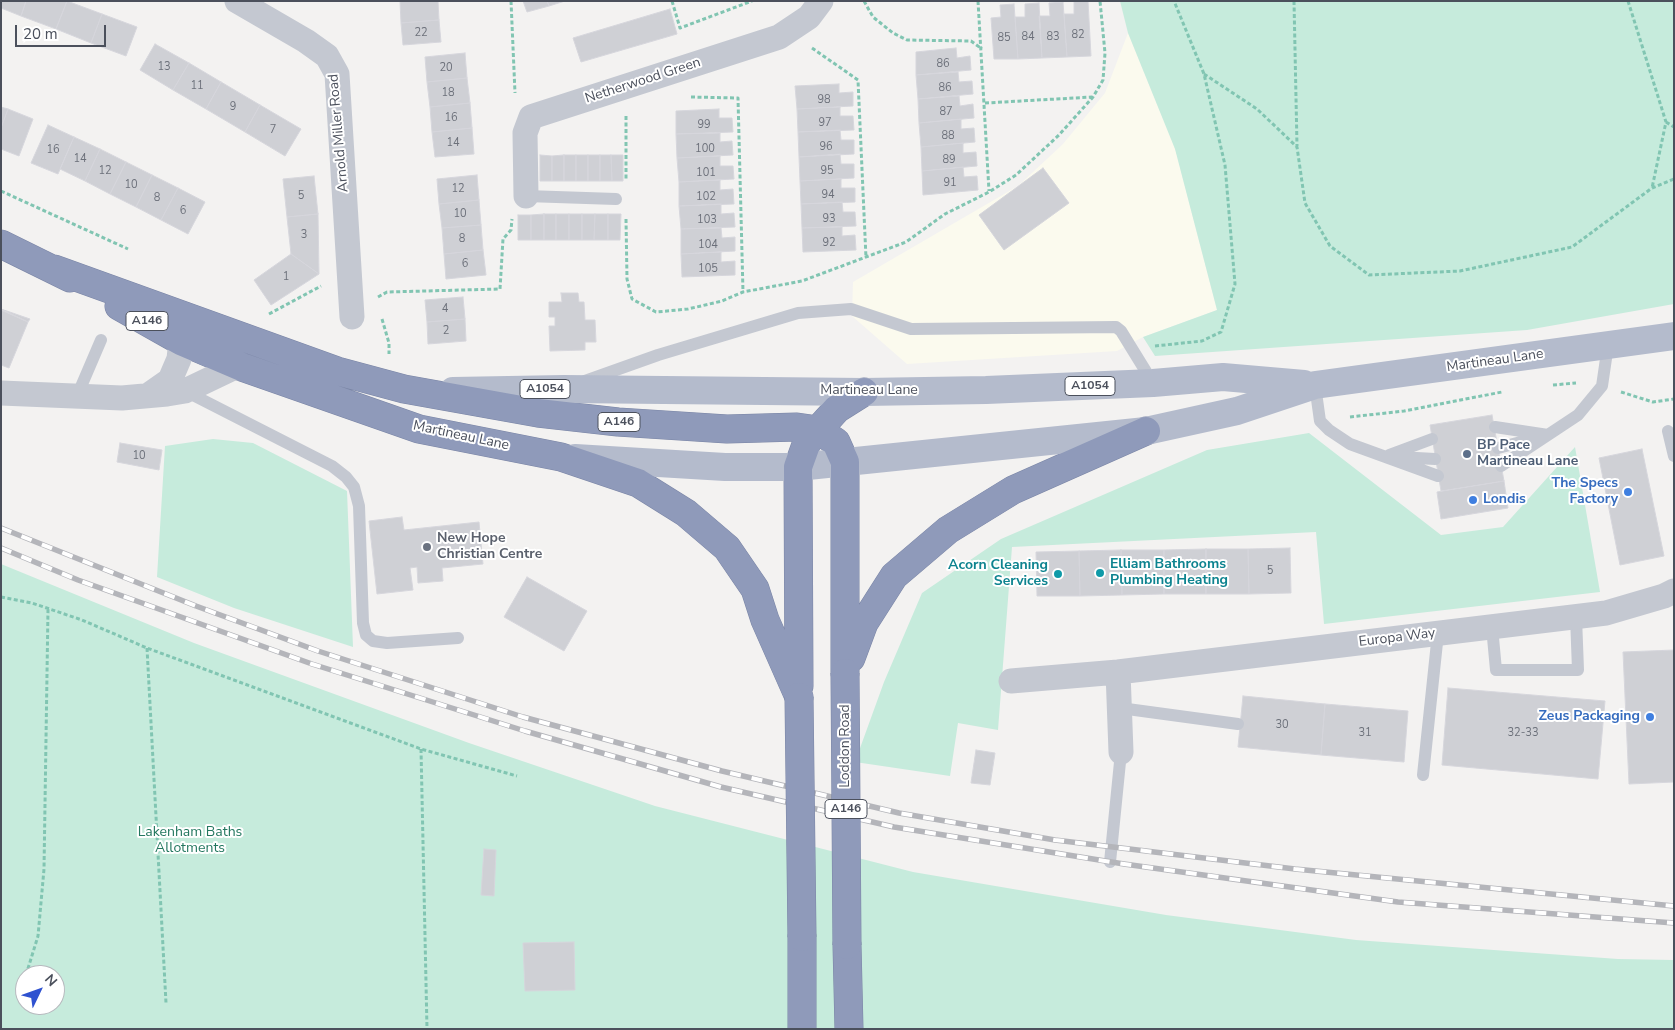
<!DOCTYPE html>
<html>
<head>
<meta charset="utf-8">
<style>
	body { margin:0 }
	#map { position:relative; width:1675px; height:1030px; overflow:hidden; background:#f3f2f1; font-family:"Nunito Sans",sans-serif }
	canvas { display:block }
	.frame { position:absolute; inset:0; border:2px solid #4b505c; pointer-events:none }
	.north { position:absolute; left:15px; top:965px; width:50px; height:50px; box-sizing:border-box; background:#fff; border:1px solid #b7b9be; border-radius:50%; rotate:48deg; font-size:14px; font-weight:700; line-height:20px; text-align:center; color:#4b505c }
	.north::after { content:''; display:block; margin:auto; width:18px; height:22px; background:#2f52d0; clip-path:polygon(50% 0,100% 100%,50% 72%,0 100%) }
	.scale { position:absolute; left:15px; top:25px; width:91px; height:22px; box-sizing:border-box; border:2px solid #4b505c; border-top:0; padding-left:6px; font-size:15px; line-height:18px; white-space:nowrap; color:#4b505c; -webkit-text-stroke:4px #fff; paint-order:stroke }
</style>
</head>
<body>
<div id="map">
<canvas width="1675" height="1030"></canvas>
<div class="frame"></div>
<div class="north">N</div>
<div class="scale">20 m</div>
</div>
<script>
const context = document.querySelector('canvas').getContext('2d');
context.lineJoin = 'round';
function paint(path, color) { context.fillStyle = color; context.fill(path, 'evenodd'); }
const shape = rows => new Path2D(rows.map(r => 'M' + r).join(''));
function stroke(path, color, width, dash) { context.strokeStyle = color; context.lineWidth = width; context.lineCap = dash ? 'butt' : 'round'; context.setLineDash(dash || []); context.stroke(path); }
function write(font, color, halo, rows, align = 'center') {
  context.font = font + ' "Nunito Sans",sans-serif'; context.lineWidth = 4; context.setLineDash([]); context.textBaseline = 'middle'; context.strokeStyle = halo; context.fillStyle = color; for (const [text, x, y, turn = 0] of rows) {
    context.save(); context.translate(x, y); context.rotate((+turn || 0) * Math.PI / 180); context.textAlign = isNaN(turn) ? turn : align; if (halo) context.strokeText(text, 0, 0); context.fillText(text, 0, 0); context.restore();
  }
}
const commercial = shape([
	[1128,33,1175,148,1217,310,1143,337,1117,351,907,364,852,316,853,282,1018,186,1063,144,1105,93]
]);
const green = shape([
	[1120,1,1674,1,1674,304,1527,330,1155,356,1143,337,1217,310,1175,149,1128,33],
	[1309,433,1441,535,1503,527,1575,447,1600,592,1324,624,1316,532,1012,547,998,730,958,723,950,776,855,762,884,682,922,593,1001,539,1207,450],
	[213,439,253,443,347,491,353,647,234,608,157,577,165,446],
	[1,564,194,643,469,743,655,806,913,872,1166,915,1356,940,1618,959,1674,960,1674,1029,1,1029],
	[25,975,55,975,55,1005,25,1005]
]);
const building = shape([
	[1,1,26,1,21,16,1,8,1,1],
	[26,1,67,1,56,29,21,16,26,1],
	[67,1,102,14,91,43,56,29,67,1],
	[400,1,438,1,439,20,401,23,400,1],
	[523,1,547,1,549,6,527,12,523,1],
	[547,1,565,1,549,6,547,1],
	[1074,1,1088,1,1091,56,1067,57,1064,14,1074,14,1074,1],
	[1063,2,1067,57,1042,58,1039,16,1050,16,1049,3,1063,2],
	[1039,3,1042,58,1018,59,1015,17,1025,17,1025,4,1039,3],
	[1014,4,1018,59,994,59,991,18,1001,17,1000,5,1014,4],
	[670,9,677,34,581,62,573,38,670,9],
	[102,14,137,27,126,56,91,43,102,14],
	[439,20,441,42,403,45,401,23,439,20],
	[155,44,189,63,173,90,140,70,155,44],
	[956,48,957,58,970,56,971,70,916,75,916,52,956,48],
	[465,53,467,78,427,82,425,57,465,53],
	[189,63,221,82,206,109,173,90,189,63],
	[958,72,959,82,972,81,973,94,918,99,916,75,958,72],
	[467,78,470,103,430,107,427,82,467,78],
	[221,82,260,105,245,132,206,109,221,82],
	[839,84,839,93,853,92,853,106,797,109,795,86,839,84],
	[959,96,960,106,973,104,974,118,919,123,918,99,959,96],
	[470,103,472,128,432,132,430,107,470,103],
	[260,105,301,129,285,156,245,132,260,105],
	[1,107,8,109,1,128,1,107],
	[840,107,840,116,853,116,854,130,798,132,797,109,840,107],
	[8,109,33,119,19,156,1,149,1,128,8,109],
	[719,109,719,118,732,118,733,132,676,134,676,111,719,109],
	[961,119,961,129,974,128,975,142,921,147,919,123,961,119],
	[48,125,74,137,58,174,31,163,48,125],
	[472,128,474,154,435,157,432,132,472,128],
	[840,130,841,140,854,140,854,154,799,157,798,132,840,130],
	[720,133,720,142,732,141,733,155,677,158,676,134,720,133],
	[74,137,100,149,85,181,60,169,74,137],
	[963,143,963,153,976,152,977,166,922,171,921,147,963,143],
	[100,149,126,162,110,194,85,181,100,149],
	[840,154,841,164,854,164,854,178,800,181,799,157,840,154],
	[540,155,552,156,552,181,540,181,540,155],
	[564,155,564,181,552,181,552,156,564,155],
	[564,155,576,155,576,181,564,181,564,155],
	[576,155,588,155,588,181,576,181,576,155],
	[588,155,600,155,600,181,588,181,588,155],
	[600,155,611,155,612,181,600,181,600,155],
	[611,155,623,155,623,181,612,181,611,155],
	[720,156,720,166,733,166,734,179,679,182,677,158,720,156],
	[126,162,152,175,136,207,110,194,126,162],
	[963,167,964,177,977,176,978,190,923,195,922,171,963,167],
	[1043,168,1069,203,1004,250,979,215,1043,168],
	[152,175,178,188,161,220,136,207,152,175],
	[477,175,479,200,439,204,437,179,477,175],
	[314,176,318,214,287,217,283,179,314,176],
	[841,179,841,188,855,188,855,202,801,204,800,181,841,179],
	[720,180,720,190,733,189,734,204,679,206,679,182,720,180],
	[178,188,205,202,188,234,161,220,178,188],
	[479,200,481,225,442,228,439,204,479,200],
	[842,202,843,212,855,212,856,226,802,228,801,204,842,202],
	[721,204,721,214,734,213,735,227,681,229,679,206,721,204],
	[318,214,319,274,291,254,287,217,318,214],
	[544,214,544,240,531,240,531,215,544,214],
	[544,214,556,214,556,240,544,240,544,214],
	[556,214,569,214,569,240,556,240,556,214],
	[569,214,582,214,582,240,569,240,569,214],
	[582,214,595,214,594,240,582,240,582,214],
	[595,214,608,214,608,240,594,240,595,214],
	[608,214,621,214,620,240,608,240,608,214],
	[518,215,531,215,531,240,518,240,518,215],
	[481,225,483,250,444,254,442,228,481,225],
	[842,227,842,236,855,235,856,250,803,252,802,228,842,227],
	[721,228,722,238,735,237,735,251,681,254,681,229,721,228],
	[483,250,486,275,446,279,444,254,483,250],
	[721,252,721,262,735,261,735,275,682,277,681,254,721,252],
	[291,254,319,274,271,305,254,280,291,254],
	[561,293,578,293,579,302,584,302,585,320,595,320,596,342,585,342,585,350,550,351,549,326,555,326,555,317,549,317,549,302,562,302,561,293],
	[463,297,465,319,427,322,425,300,463,297],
	[1,309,30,319,28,322,1,309],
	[1,310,28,322,9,368,1,365,1,310],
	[465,319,466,341,428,344,427,322,465,319],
	[1492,415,1504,481,1441,491,1430,425,1492,415],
	[120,443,162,450,159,470,117,462,120,443],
	[1642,449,1664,556,1620,565,1599,458,1642,449],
	[1504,481,1508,508,1441,519,1437,492,1504,481],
	[402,517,404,530,479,522,483,564,442,568,443,581,418,583,417,567,410,568,413,590,377,594,369,521,402,517],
	[1290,548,1291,593,1249,594,1248,549,1290,548],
	[1206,549,1248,549,1249,594,1206,594,1206,549],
	[1206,549,1206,594,1164,594,1164,550,1206,549],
	[1121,550,1164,550,1164,594,1122,595,1121,550],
	[1121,550,1122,595,1080,596,1079,551,1121,550],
	[1079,551,1080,596,1037,596,1036,552,1079,551],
	[527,577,587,611,564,651,504,617,527,577],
	[1674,650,1674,782,1629,784,1623,652,1674,650],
	[1448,688,1605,701,1598,779,1442,765,1448,688],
	[1243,696,1325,704,1321,755,1238,747,1243,696],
	[1325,704,1408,711,1404,762,1321,755,1325,704],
	[976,750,995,753,990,785,971,783,976,750],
	[484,849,496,850,494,896,481,895,484,849],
	[574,942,575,990,525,991,523,943,574,942]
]);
const path = shape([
	[511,1,515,93],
	[672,1,680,28,752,1],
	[864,1,873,17,893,33,907,40,971,41,982,49],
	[978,1,989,191],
	[1294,1,1297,146],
	[1628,1,1666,122,1652,188],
	[812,48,858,80,866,258],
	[1204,74,1257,109,1297,147,1305,203,1330,246,1369,275,1460,271,1572,247,1652,188,1674,179],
	[691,97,738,98,743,292],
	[985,103,1092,97],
	[626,116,626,180],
	[1666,122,1674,127],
	[1,191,128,249],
	[626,219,627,279,632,299,656,312,688,309,722,301,743,292,802,281,906,242,945,214,989,192,1016,175,1059,135,1093,97,1103,80,1105,53,1100,1],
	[378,297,387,292,500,289,503,239,511,230,512,219],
	[269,314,321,286],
	[382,319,389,343,389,354],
	[1155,346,1202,341,1221,332,1235,284,1225,165,1204,74,1174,1],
	[1553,385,1576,383],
	[1621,392,1653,402,1674,399],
	[1350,417,1404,411,1502,392],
	[1,597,32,603,82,620,147,648,421,749,517,776],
	[147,648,166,1003],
	[421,749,427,1029],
	[26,975,38,936,44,869,48,609],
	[23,986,25,978]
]);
const lane = shape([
	[526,196,616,199],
	[585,381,658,355,798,313,851,309,911,329,1116,327,1121,331,1153,383],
	[1315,385,1320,421,1329,430,1350,444,1438,476],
	[185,391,332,466,346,477,354,487,359,506,363,623,366,635,373,641,387,643,458,638],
	[77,396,101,340],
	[1495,427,1548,435],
	[1668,431,1674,456],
	[1498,448,1536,438],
	[1389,455,1432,439],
	[1398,457,1435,459],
	[1501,466,1578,415,1602,386,1608,345],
	[1492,627,1496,670,1578,670,1576,617],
	[1120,708,1238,724],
	[1423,775,1438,633],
	[1110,862,1121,752]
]);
const street = shape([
	[237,1,306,41,327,56,337,74,352,317],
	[526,196,525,133,531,117,779,37,809,17,821,1],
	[1,393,122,398,167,394,185,391,231,369,242,367],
	[150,394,170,380,179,359,181,341],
	[1118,672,1121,752],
	[1011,681,1118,672,1606,613,1664,596,1674,591]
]);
const primary = shape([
	[453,391,564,389,864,392,986,390,1153,383,1223,377,1304,384],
	[575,458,725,467,798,467,1146,431,1237,411,1315,385,1674,336]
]);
const highway = shape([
	[1,244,70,278],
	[54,269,337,371,404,389,538,413,618,422,727,429,797,427,818,430,836,442,845,462,845,673],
	[119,306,181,341,242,367,419,429,561,457,638,483,686,513,727,548,755,589,765,620,799,697],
	[851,658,864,623,894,576,948,530,1013,490,1146,431],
	[799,686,798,467,807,442,837,409,864,392],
	[847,945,849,1029],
	[802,1029,802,937]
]);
const rail = shape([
	[1,528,196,606,318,651,523,717,722,771,899,813,1055,840,1295,869,1674,906],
	[1,548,78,580,312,664,525,731,721,787,894,827,1124,864,1398,902,1674,923]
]);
const highwayBridge = shape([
	[845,673,847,945],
	[799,697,802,937]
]);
const markers = [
	[1467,454,5,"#5c6f8a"],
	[1628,492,5,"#3f7fe0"],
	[1473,500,5,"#3f7fe0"],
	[427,547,5,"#6b7280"],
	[1100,573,5,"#0f9aa8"],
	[1058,574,5,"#0f9aa8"],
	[1650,717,5,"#3f7fe0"]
];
const numberNames = [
	["22",421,33],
	["82",1078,35],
	["84",1028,37],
	["83",1053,37],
	["85",1004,38],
	["86",943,64],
	["13",164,67],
	["20",446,68],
	["11",197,86],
	["86",945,88],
	["18",448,93],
	["98",824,100],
	["9",233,107],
	["87",946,112],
	["16",451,118],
	["97",825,123],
	["99",704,125],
	["7",273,130],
	["88",948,136],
	["14",453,143],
	["96",826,147],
	["100",705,149],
	["16",53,150],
	["14",80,159],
	["89",949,160],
	["12",105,171],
	["95",827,171],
	["101",706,173],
	["91",950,183],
	["10",131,185],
	["12",458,189],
	["94",828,195],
	["5",301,196],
	["102",706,197],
	["8",157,198],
	["6",183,211],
	["10",460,214],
	["93",829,219],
	["103",707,220],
	["3",304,235],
	["8",462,239],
	["92",829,243],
	["104",708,245],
	["6",465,264],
	["105",708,269],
	["1",286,277],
	["4",445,309],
	["2",446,331],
	["10",139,456],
	["5",1270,571],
	["30",1282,725],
	["31",1365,733],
	["32-33",1523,733]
];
const shields = [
	[147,321,42],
	[1090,386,50],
	[545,389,50],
	[619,422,42],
	[846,809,42]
];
const shieldNames = [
	["A146",147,321],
	["A1054",1090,386],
	["A1054",545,389],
	["A146",619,422],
	["A146",846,809]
];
const streetNames = [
	["Netherwood Green",643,81,-18],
	["Arnold Miller Road",339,133,-95],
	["Martineau Lane",1495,361,-8],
	["Martineau Lane",869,391],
	["Martineau Lane",461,436,12],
	["Europa Way",1397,638,-7],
	["Loddon Road",846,746,-90]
];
const serviceNames = [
	["BP Pace",1477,446],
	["Martineau Lane",1477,462]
];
const shopNames = [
	["The Specs",1618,484],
	["Factory",1618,500],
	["Londis",1483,500,"left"],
	["Zeus Packaging",1640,717]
];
const worshipNames = [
	["New Hope",437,539],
	["Christian Centre",437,555]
];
const cultureNames = [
	["Elliam Bathrooms",1110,565],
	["Plumbing Heating",1110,581],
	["Acorn Cleaning",1048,566,"right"],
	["Services",1048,582,"right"]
];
const parkNames = [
	["Lakenham Baths",190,833],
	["Allotments",190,849]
];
paint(commercial, '#fbfaee');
paint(green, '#c6ebdc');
paint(building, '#cfd0d5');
stroke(building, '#d6d6dc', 1);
stroke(highway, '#7a85a5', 29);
stroke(path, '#81c5b2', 3, [4, 2.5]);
stroke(lane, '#c4c8d1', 12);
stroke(street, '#c4c8d1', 25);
stroke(primary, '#b4bbcc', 28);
stroke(highway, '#8f9aba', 28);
stroke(rail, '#b4b5ba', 5.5);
stroke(rail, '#fff', 4, [11]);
stroke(highwayBridge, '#7a85a5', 29, []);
stroke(highwayBridge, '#8f9aba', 28);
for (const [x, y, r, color] of markers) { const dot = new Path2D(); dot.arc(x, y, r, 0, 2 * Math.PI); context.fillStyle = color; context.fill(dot); stroke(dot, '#fff', 2); }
write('11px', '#6c707a', null, numberNames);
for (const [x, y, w] of shields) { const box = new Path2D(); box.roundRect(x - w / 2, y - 9.5, w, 19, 4); context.fillStyle = '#fff'; context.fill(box); stroke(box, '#4b505c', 1); }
write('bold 12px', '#4b505c', null, shieldNames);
write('14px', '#4b505c', '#fff', streetNames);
write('bold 14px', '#4e5e75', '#fff', serviceNames, 'left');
write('bold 14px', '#366cbe', '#fff', shopNames, 'right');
write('bold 14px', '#5b616d', '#fff', worshipNames, 'left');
write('bold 14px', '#0d838f', '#fff', cultureNames, 'left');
write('14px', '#23775f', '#fff', parkNames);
</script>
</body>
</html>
